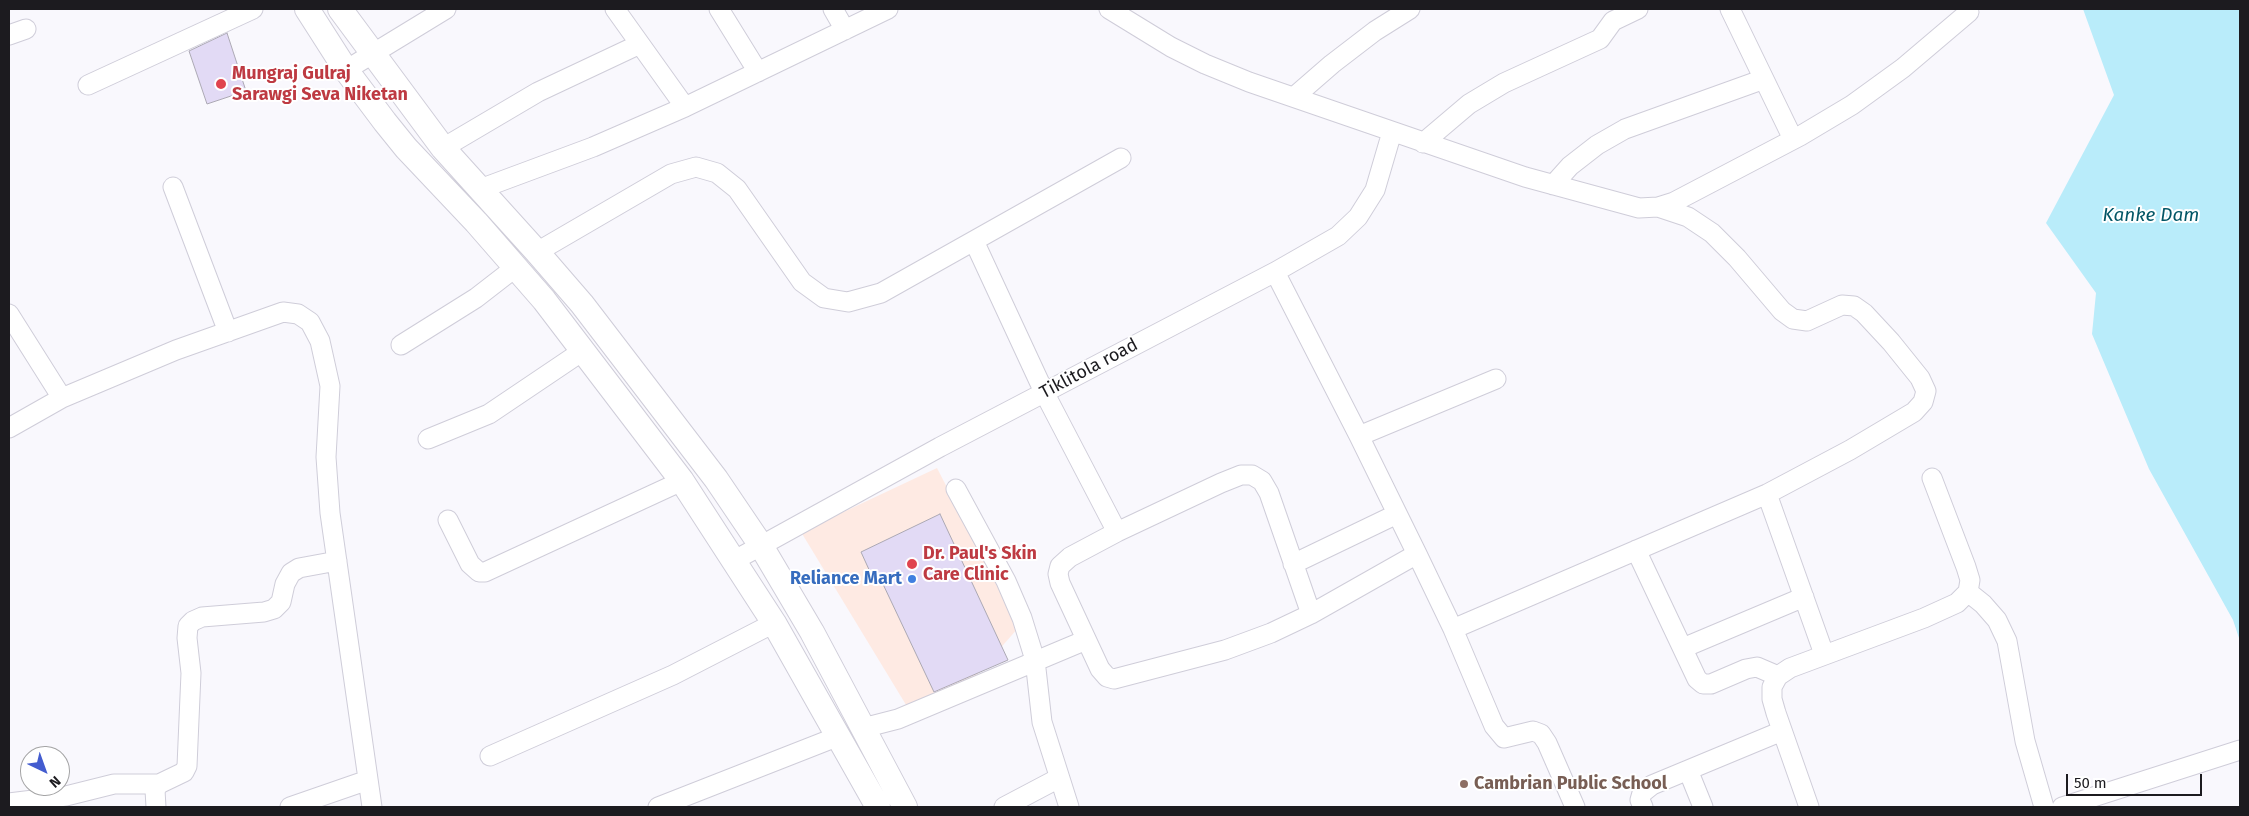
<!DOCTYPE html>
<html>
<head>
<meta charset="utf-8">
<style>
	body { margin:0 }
	#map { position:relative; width:2249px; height:816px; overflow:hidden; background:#f9f8fd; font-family:"Fira Sans",sans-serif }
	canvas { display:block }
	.frame { position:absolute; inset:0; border:10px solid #1c1b1f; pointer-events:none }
	.north { position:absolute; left:20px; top:746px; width:50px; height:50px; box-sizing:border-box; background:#fff; border:1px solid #a4a4a5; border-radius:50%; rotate:138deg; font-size:14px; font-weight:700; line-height:20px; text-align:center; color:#1c1b1f }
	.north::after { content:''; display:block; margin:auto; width:18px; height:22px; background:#435ccf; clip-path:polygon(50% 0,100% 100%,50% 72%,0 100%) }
	.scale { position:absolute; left:2066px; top:774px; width:136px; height:22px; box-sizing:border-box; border:2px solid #1c1b1f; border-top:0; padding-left:6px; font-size:15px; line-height:18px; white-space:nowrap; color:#1c1b1f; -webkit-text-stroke:4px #fff; paint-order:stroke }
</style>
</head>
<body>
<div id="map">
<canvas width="2249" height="816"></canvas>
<div class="frame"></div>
<div class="north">N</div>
<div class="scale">50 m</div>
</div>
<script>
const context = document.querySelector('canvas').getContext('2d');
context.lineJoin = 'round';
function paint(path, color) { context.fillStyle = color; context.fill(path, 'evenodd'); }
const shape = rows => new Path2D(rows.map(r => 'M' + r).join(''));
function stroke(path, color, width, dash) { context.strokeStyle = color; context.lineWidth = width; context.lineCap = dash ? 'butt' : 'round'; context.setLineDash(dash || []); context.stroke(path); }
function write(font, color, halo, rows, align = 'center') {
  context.font = font + ' "Fira Sans",sans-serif'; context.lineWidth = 4; context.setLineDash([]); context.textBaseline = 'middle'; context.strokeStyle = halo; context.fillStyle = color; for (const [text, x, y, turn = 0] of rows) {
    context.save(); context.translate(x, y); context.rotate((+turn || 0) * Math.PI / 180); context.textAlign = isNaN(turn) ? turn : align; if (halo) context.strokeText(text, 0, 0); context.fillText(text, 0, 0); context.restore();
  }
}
const commercial = shape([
	[937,468,1019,627,952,703,914,718,801,532]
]);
const water = shape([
	[2083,9,2240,9,2240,641,2233,620,2149,469,2092,334,2096,293,2046,223,2114,95]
]);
const building = shape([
	[227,33,246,91,207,104,189,51,227,33],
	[940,514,1008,660,934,692,882,582,876,585,861,552,940,514]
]);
const minor = shape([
	[615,9,685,107],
	[719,9,758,72],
	[833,9,845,30],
	[1109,9,1171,47,1205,64,1249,82,1525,177,1639,208,1658,207,1674,202,1800,136,1852,105,1903,68,1969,12],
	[1730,9,1793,139],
	[9,35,26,29],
	[346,70,446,9],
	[88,85,253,9],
	[1294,97,1332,64,1375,31,1410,9],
	[1423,143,1469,104,1504,83,1600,39,1613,21,1638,9],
	[443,148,538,92,640,44],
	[1553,185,1570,166,1597,145,1625,129,1764,79],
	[173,187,228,332],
	[480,189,593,147,685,107,888,9],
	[974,241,1044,392,1117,532],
	[537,252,671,174,696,167,717,173,737,189,802,282,824,298,848,302,881,293,1121,158],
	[1275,272,1359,436,1417,554,1453,629,1494,726,1504,738,1533,731,1541,734,1547,743,1575,807],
	[9,314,62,398],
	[401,345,476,298,516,267],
	[9,428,62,398,176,350,283,312,298,314,310,322,320,341,330,386,326,457,330,513,372,807],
	[1359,436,1496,379],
	[428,439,489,414,584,350],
	[956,489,1006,581,1022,618,1035,660,1042,722,1069,807],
	[1767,494,1824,654],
	[448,520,470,564,479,572,485,572,682,481],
	[1636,550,1697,679,1703,684,1711,684,1746,669,1757,667,1778,676],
	[735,560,940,447,1275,272,1338,236,1358,217,1375,190,1392,132],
	[1293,564,1397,514],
	[1968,592,1983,604,1997,620,2007,641,2025,741,2044,807],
	[1311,614,1269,493,1262,481,1252,475,1241,475,1221,483,1117,532,1070,557,1060,566,1058,574,1060,583,1100,669,1107,677,1114,679,1225,650,1271,633,1311,614,1417,554],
	[1453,629,1767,494,1850,450,1914,412,1923,402,1926,391,1920,378,1891,342,1864,313,1854,306,1842,305,1807,321,1793,319,1782,311,1737,258,1712,233,1688,217,1658,207],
	[1683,648,1804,597],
	[863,728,898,719,1086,640],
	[490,756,673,675,774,623],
	[1688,770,1703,807],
	[9,803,66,796,114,784,159,784],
	[156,807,155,790,159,784,184,772,187,766,191,673,187,638,188,626,193,621,202,617,264,612,274,609,281,602,285,584,291,573,299,568,337,561],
	[290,807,368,780],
	[658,807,839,736],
	[1004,807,1059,778],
	[1643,807,1640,800,1642,793,1652,785,1782,731],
	[1809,807,1776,713,1772,699,1772,687,1778,676,1790,668,1924,618,1957,603,1968,592,1970,580,1966,567,1932,478],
	[2062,807,2240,750]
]);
const major = shape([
	[307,9,346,70,385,122,406,148,476,222,544,300,682,481,774,623,878,807],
	[340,9,443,148,537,252,582,304,716,479,760,544,812,632,905,807]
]);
const markers = [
	[221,84,6,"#e0444e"],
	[912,564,6,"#e0444e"],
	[912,579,5,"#3f7fe0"],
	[1464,784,5,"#8d6e63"]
];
const healthNames = [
	["Mungraj Gulraj",232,74],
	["Sarawgi Seva Niketan",232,95],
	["Dr. Paul's Skin",923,554],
	["Care Clinic",923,575]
];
const streetNames = [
	["Tiklitola road",1089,369,-28]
];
const shopNames = [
	["Reliance Mart",902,579]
];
const educationNames = [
	["Cambrian Public School",1474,784]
];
const waterNames = [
	["Kanke Dam",2151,216]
];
paint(commercial, '#feeae3');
paint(water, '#b9ecfa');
paint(building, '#e2daf5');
stroke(building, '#aca9b4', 1);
stroke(minor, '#cfcdd9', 21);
stroke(major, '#cfcdd9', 26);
stroke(minor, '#fff', 19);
stroke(major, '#fff', 24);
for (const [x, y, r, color] of markers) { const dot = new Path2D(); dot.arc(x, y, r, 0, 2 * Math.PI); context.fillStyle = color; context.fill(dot); stroke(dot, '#fff', 2); }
write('bold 18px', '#be3a42', '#fff', healthNames, 'left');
write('18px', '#1c1b1f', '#fff', streetNames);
write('bold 18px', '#366cbe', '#fff', shopNames, 'right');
write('bold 18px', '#785e54', '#fff', educationNames, 'left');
write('italic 19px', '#035666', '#fff', waterNames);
</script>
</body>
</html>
